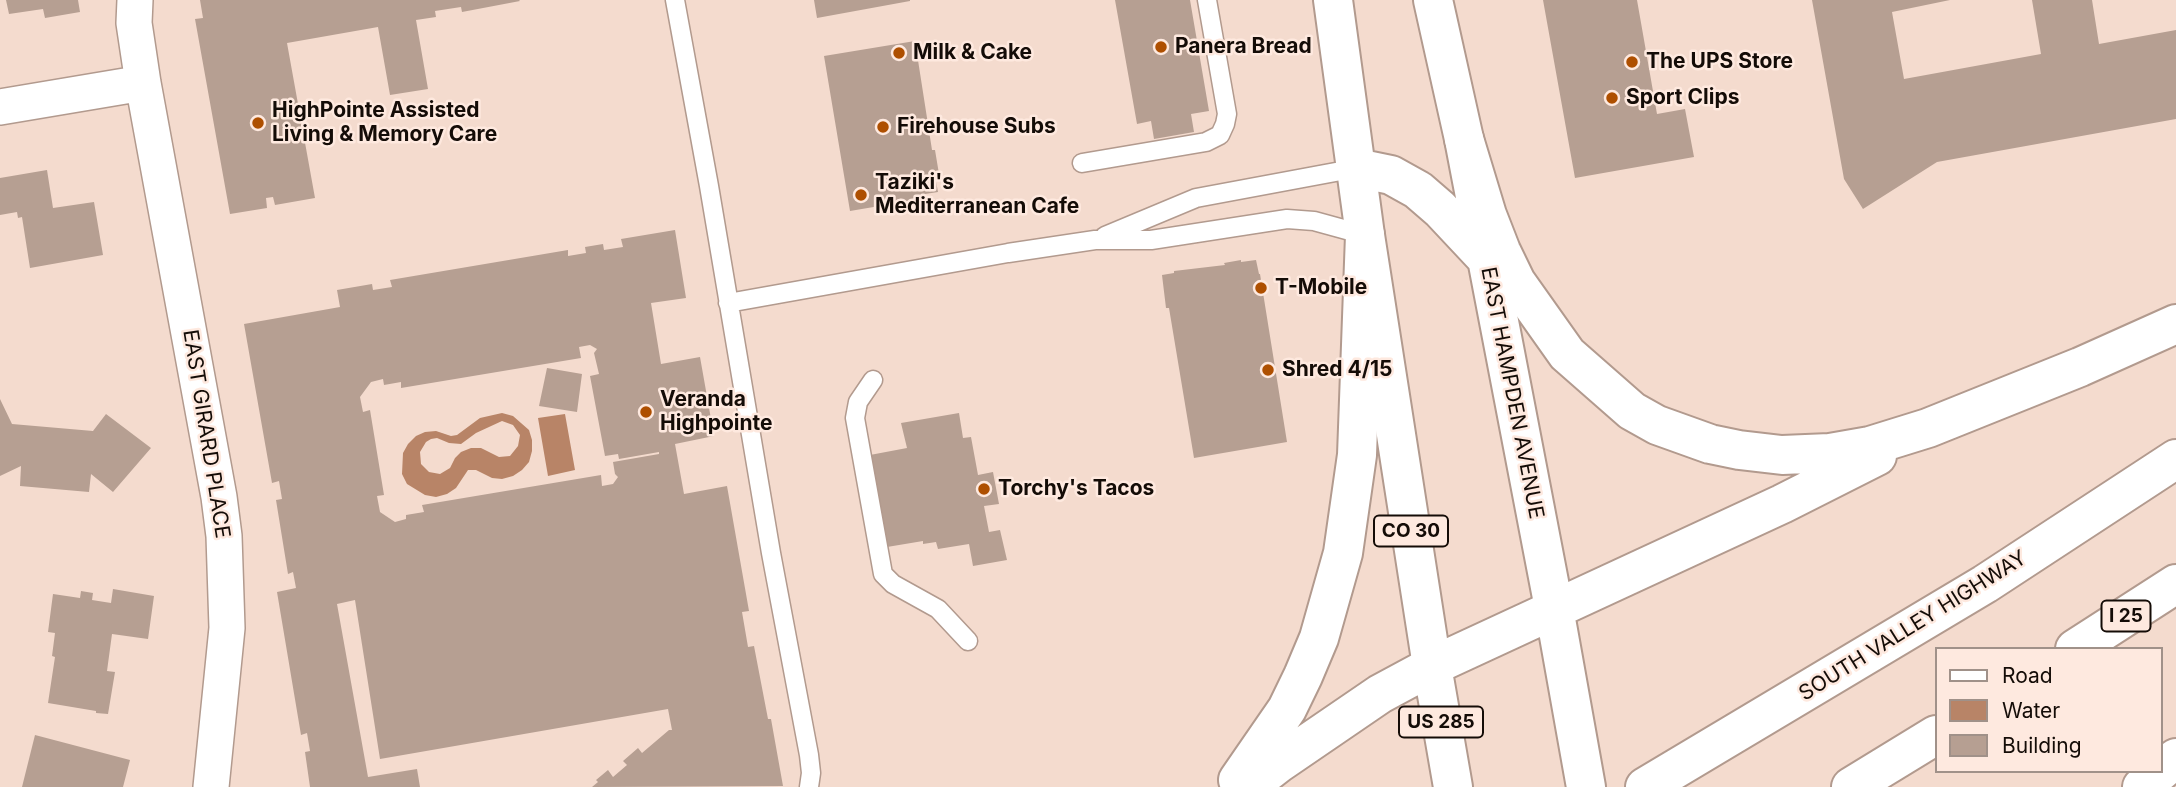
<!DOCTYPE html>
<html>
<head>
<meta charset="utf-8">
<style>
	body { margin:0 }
	#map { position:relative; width:2176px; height:787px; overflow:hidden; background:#f4dbce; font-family:Inter,sans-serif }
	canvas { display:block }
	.legend { position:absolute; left:1935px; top:647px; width:228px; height:126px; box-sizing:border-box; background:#fee9df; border:2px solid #a09189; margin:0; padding:9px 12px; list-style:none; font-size:21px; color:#140c07 }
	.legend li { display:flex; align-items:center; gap:14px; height:35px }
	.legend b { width:35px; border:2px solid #a09189 }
</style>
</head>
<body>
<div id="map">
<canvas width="2176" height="787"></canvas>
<ul class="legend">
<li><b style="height:9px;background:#fff"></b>Road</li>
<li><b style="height:19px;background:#b88467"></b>Water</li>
<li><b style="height:19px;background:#b69f92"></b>Building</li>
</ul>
</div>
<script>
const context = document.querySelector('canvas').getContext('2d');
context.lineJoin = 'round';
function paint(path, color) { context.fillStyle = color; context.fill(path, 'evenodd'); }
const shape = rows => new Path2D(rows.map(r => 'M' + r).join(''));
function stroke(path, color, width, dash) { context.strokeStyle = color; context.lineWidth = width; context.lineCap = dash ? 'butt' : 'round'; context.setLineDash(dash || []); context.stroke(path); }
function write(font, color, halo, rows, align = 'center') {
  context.font = font + ' Inter,sans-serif'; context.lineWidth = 5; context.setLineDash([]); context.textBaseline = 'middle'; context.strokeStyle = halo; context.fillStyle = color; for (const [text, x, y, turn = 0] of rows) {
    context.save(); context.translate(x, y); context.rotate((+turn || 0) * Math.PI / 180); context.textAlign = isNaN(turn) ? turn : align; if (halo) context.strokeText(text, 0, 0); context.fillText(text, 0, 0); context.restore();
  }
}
const water = shape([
	[502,413,513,416,529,430,532,440,532,451,529,462,522,470,513,476,502,479,492,478,476,470,468,470,456,488,447,494,436,497,425,495,407,484,402,474,403,453,408,444,416,436,425,432,436,431,451,436,457,435,480,418],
	[502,421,513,425,520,435,518,446,510,456,499,457,481,448,471,448,461,452,455,458,450,468,440,474,429,472,421,464,420,452,426,442,431,439,437,438,449,443,461,444,476,433],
	[565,414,575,470,548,476,538,418]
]);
const building = shape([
	[6,0,78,0,80,12,45,18,43,9,9,14],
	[200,0,519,0,520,1,462,12,461,7,435,11,436,17,416,20,428,89,390,95,378,27,287,43,315,198,275,205,273,197,266,198,267,208,230,214,195,19,203,18],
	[814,0,910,0,910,1,817,18],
	[1115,0,1190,0,1209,111,1191,114,1194,132,1154,139,1151,121,1137,124],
	[1543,0,1637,0,1657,114,1685,109,1694,157,1575,178],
	[1812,0,1950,0,1892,12,1904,79,2041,54,2032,0,2092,0,2099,44,2176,30,2176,119,1937,162,1863,209,1844,179],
	[915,41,932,150,935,150,940,180,936,181,938,192,925,194,926,197,909,201,850,211,824,56],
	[47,170,53,208,94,202,103,255,30,268,22,217,18,218,17,212,0,215,0,178],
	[675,230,686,298,651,303,661,364,700,357,714,436,675,444,684,494,727,486,749,611,742,612,748,647,754,646,768,719,771,719,783,786,592,787,598,782,596,780,608,770,613,777,627,765,623,761,638,748,642,753,669,730,672,730,668,709,380,759,355,600,337,604,368,777,417,769,420,787,310,787,305,752,310,751,307,733,301,735,277,592,296,588,293,572,288,574,276,500,282,499,279,481,272,483,244,324,340,307,337,290,372,284,373,290,392,287,390,280,568,250,568,256,586,253,585,247,603,244,604,250,623,247,621,239],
	[590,345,597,349,594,353,599,374,590,376,605,456,618,454,619,459,659,452,659,454,613,462,615,474,618,477,613,484,602,486,601,475,422,505,424,512,406,515,406,519,395,522,380,512,377,496,384,495,370,410,363,412,360,397,371,382,383,379,384,385,401,382,401,388,581,358,579,347],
	[1241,260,1241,262,1256,260,1259,274,1260,274,1287,442,1194,458,1169,308,1166,308,1162,275,1174,273,1174,271,1225,265,1224,263],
	[547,368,582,374,577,412,539,406],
	[0,399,12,424,93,431,106,414,151,448,113,492,91,474,89,492,20,486,21,466,0,476],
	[959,413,963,438,971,437,978,475,993,472,999,504,984,506,989,532,1000,530,1007,560,973,566,969,544,938,549,936,542,923,544,923,541,887,547,870,455,907,448,901,423],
	[113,589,154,596,148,639,112,634,107,671,115,672,108,714,96,713,96,711,48,703,55,657,52,656,55,633,48,632,53,594,80,598,81,591,93,593,92,600,111,603],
	[35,735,130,760,123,787,22,787]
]);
const lane = shape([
	[675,0,709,186,771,553,809,755,811,773,809,787],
	[1082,163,1206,142,1220,135,1225,124,1227,114,1207,0],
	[1105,236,1196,198,1357,168],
	[728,303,1008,253,1095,240,1151,240,1287,219,1314,221,1365,235],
	[873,380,858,402,855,418,883,574,893,584,938,609,968,641]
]);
const street = shape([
	[135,0,134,23,143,83,219,497,224,536,227,628,211,787],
	[0,107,143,83]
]);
const primary = shape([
	[1333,0,1365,235,1432,666],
	[1433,0,1464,139,1554,608],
	[1357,168,1391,175,1418,190,1440,209,1485,257]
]);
const highway = shape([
	[1464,139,1487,215,1501,251,1516,282,1567,354,1632,411,1657,425,1710,444,1739,450,1782,455,1830,453,1870,446,1928,428,2080,367,2176,324],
	[1554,608,1586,787],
	[2075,649,2176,584],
	[1432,666,1453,787],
	[1238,780,1287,709,1303,676,1319,638,1343,553,1357,455,1365,235],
	[1248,787,1279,763,1380,694,1432,666,1782,504,1877,456],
	[1645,787,1985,584,2176,459],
	[1851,787,1936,735],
	[2142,787,2176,758]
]);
const markers = [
	[1161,47,7,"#ae4f00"],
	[899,53,7,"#ae4f00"],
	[1632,62,7,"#ae4f00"],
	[1612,98,7,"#ae4f00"],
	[258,123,7,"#ae4f00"],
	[883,127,7,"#ae4f00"],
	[861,195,7,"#ae4f00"],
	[1261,288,7,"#ae4f00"],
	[1268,370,7,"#ae4f00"],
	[646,412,7,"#ae4f00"],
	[984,489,7,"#ae4f00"]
];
const shields = [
	[1411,531,74],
	[2126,616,49],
	[1441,722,84]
];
const shieldNames = [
	["CO 30",1411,531],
	["I 25",2126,616],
	["US 285",1441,722]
];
const poiNames = [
	["Panera Bread",1175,47],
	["Milk & Cake",913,53],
	["The UPS Store",1646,62],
	["Sport Clips",1626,98],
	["HighPointe Assisted",272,111],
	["Living & Memory Care",272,135],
	["Firehouse Subs",897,127],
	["Taziki's",875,183],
	["Mediterranean Cafe",875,207],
	["T-Mobile",1275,288],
	["Shred 4/15",1282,370],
	["Veranda",660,400],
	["Highpointe",660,424],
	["Torchy's Tacos",998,489]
];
const streetNames = [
	["EAST HAMPDEN AVENUE",1512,393,79],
	["EAST GIRARD PLACE",206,434,81],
	["SOUTH VALLEY HIGHWAY",1913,626,-32]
];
paint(water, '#b88467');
paint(building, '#b69f92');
stroke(lane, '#b29a8e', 21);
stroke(street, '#b29a8e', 38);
stroke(primary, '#b29a8e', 42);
stroke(highway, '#b29a8e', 42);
stroke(lane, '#fff', 18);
stroke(street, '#fff', 35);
stroke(primary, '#fff', 38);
stroke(highway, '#fff', 38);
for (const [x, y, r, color] of markers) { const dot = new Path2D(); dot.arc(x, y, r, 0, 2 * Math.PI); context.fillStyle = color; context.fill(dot); stroke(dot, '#fee9df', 2.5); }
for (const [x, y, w] of shields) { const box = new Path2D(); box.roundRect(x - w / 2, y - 15.5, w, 31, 5); context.fillStyle = '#fee9df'; context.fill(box); stroke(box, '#140c07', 2); }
write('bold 19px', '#140c07', null, shieldNames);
write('bold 21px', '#140c07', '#fee9df', poiNames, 'left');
write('21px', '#140c07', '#fee9df', streetNames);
</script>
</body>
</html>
